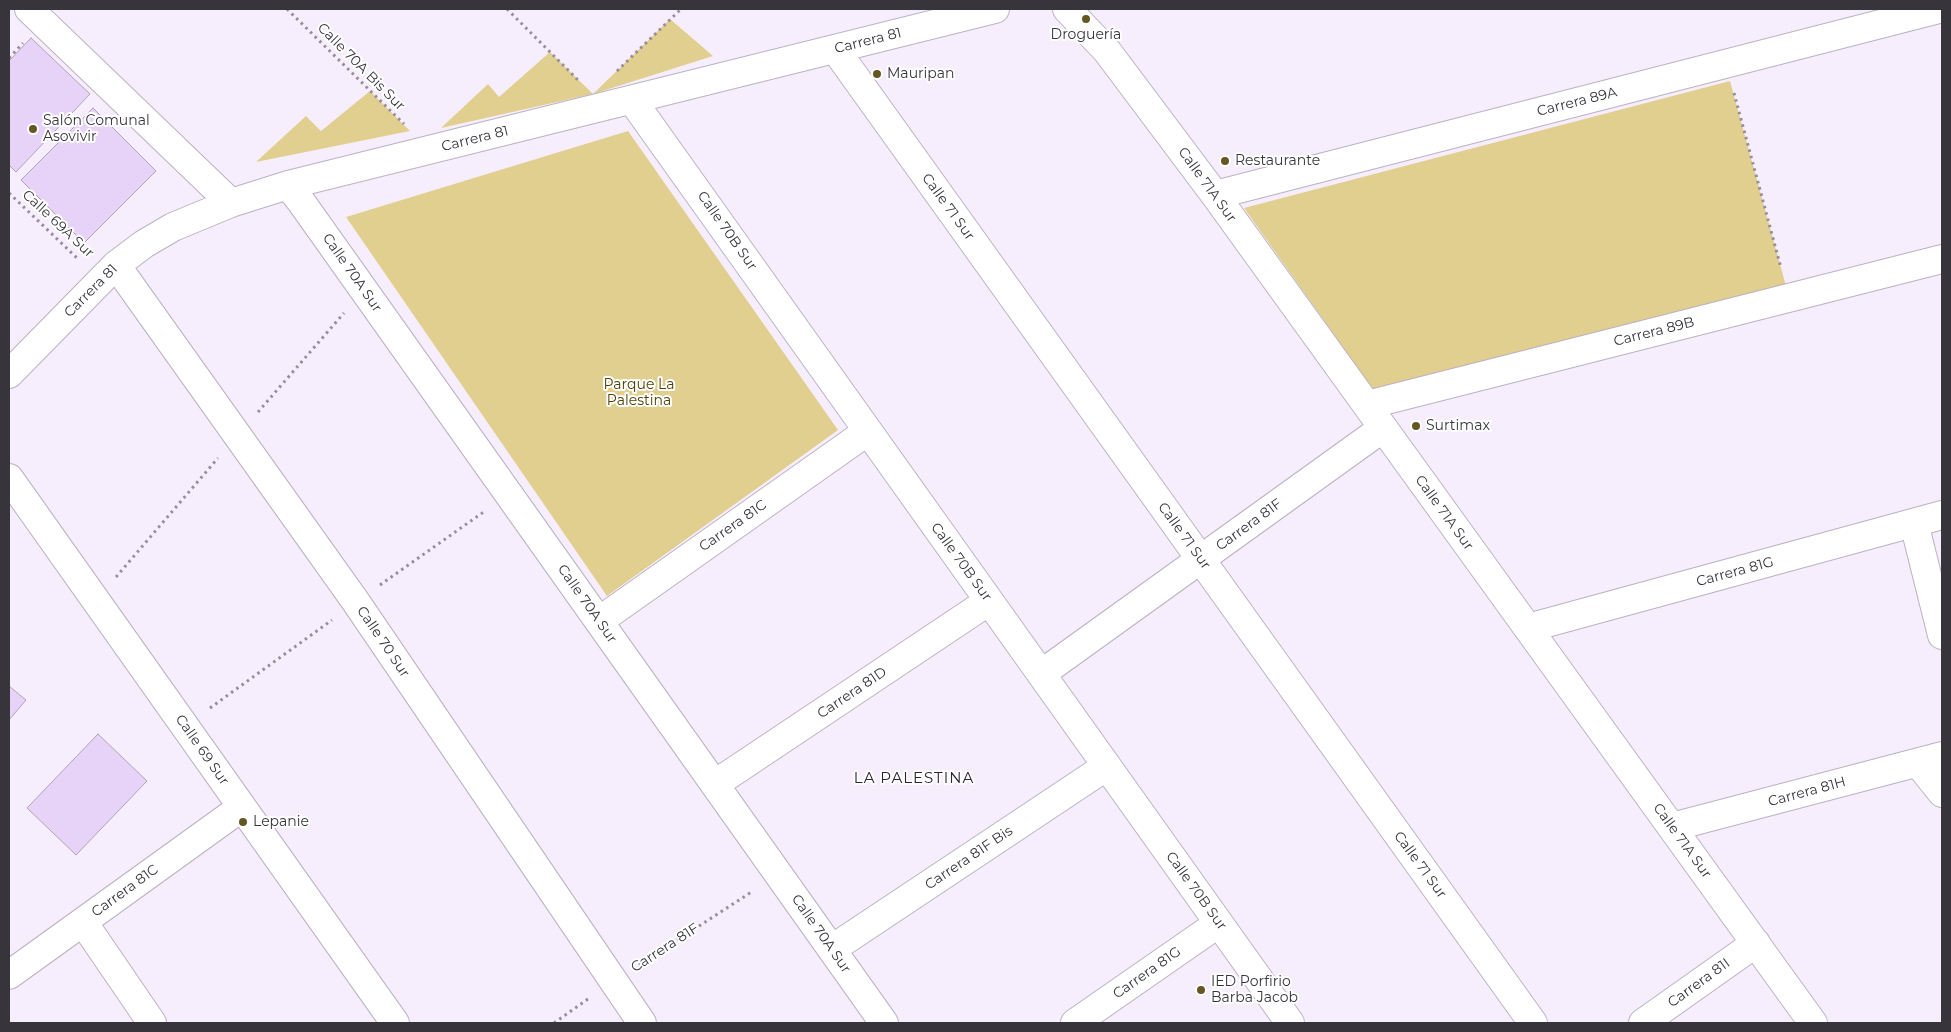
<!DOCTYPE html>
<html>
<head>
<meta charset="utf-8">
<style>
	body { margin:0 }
	#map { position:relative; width:1951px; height:1032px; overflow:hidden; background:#f7eefd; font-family:Montserrat,sans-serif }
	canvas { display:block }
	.frame { position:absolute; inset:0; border:10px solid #38343c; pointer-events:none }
</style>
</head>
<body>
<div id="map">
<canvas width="1951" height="1032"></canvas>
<div class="frame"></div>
</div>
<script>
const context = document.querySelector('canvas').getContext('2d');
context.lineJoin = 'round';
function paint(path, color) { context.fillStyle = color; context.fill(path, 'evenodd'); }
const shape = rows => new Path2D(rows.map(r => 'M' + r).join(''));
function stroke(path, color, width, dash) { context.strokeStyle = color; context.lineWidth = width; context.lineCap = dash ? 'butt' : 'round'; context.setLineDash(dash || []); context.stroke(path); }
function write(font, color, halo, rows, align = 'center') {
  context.font = font + ' Montserrat,sans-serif'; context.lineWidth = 4; context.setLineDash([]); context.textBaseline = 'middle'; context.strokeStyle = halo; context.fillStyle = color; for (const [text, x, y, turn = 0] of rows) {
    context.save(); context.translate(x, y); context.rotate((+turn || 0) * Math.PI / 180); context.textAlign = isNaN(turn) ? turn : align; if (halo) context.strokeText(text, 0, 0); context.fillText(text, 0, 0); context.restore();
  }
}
const green = shape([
	[670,19,713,56,593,94,441,128,488,84,499,97,550,52,593,94],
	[1730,81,1786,286,1377,395,1244,208],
	[370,91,410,131,256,162,306,116,321,131],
	[628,131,838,430,607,596,346,217]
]);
const building = shape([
	[31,38,90,94,16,172,9,165,9,61,31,38],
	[93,108,156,171,84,243,21,180,93,108],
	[9,686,26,700,9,720,9,686],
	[98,734,147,781,76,855,27,808,98,734]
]);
const path = shape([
	[287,9,404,124],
	[507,9,579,81],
	[9,58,23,43],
	[617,71,681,9],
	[1734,93,1781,268],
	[9,193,78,259],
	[258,412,344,313],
	[116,577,218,458],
	[380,585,485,511],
	[210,708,332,620],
	[639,965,753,891],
	[554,1023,588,999]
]);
const minor = shape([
	[29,9,231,203],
	[1067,9,1107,51,1215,195,1813,1023],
	[835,49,1533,1023],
	[632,100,1290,1023],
	[288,185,302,203,884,1023],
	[1215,195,1939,9],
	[116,265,356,602,642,1023],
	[9,374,116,265,144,244,173,227,231,203,288,185,995,9],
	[1367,405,1942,259],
	[9,478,395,1023],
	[1914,523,1942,635],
	[599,621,868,431],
	[1528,628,1942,515],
	[1041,674,1383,428],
	[1918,763,1942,793],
	[715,784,989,601],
	[1672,827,1942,756],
	[83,922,152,1023],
	[832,949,1107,766],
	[9,975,242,807],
	[1075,1023,1219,923],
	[1643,1023,1756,943]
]);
const markers = [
	[1086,19,5,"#645723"],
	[877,74,5,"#645723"],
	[33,129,5,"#645723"],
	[1225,161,5,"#645723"],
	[1416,426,5,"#645723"],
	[243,822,5,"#645723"],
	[1201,990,5,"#645723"]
];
const poiNames = [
	["Droguería",1086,35,"center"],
	["Mauripan",887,74],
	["Salón Comunal",43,121],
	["Asovivir",43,137],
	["Restaurante",1235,161],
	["Surtimax",1426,426],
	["Lepanie",253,822],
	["IED Porfirio",1211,982],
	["Barba Jacob",1211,998]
];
const streetNames = [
	["Carrera 81",868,41,-14],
	["Calle 70A Bis Sur",361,67,45],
	["Carrera 89A",1577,102,-14],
	["Carrera 81",475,139,-14],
	["Calle 71A Sur",1207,185,54],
	["Calle 71 Sur",948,207,54],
	["Calle 69A Sur",58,224,43],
	["Calle 70B Sur",727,231,55],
	["Calle 70A Sur",352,273,55],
	["Carrera 81",91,291,-45],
	["Carrera 89B",1654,332,-14],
	["Calle 71A Sur",1444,513,54],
	["Carrera 81F",1249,525,-36],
	["Carrera 81C",733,526,-35],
	["Calle 71 Sur",1184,536,54],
	["Calle 70B Sur",961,562,54],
	["Carrera 81G",1735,572,-15],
	["Calle 70A Sur",587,604,55],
	["Calle 70 Sur",383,642,56],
	["Carrera 81D",852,693,-34],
	["Calle 69 Sur",202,750,55],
	["Carrera 81H",1807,792,-15],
	["Calle 71A Sur",1682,841,54],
	["Carrera 81F Bis",969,858,-34],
	["Calle 71 Sur",1420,865,54],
	["Carrera 81C",125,891,-36],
	["Calle 70B Sur",1196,891,54],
	["Calle 70A Sur",821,934,55],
	["Carrera 81F",665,948,-33],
	["Carrera 81G",1147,973,-35],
	["Carrera 81I",1699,983,-36]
];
const parkNames = [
	["Parque La",639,385],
	["Palestina",639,401]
];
const neighbourhoodNames = [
	["LA PALESTINA",914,779]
];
paint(green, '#e0cf8f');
paint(building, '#e8d3f8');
stroke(building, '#aea3b5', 1);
stroke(minor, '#bbb1c3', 30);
stroke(path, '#948e99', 3, [2.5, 4]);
stroke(minor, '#fff', 28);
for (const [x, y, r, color] of markers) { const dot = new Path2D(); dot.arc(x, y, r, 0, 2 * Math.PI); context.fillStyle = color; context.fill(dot); stroke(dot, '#fff', 2); }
write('14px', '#38343c', '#fff', poiNames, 'left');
write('14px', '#38343c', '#fff', streetNames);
write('14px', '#4e4107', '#fff', parkNames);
context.letterSpacing = '1px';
write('15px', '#2d2533', '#fff', neighbourhoodNames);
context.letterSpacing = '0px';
</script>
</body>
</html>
